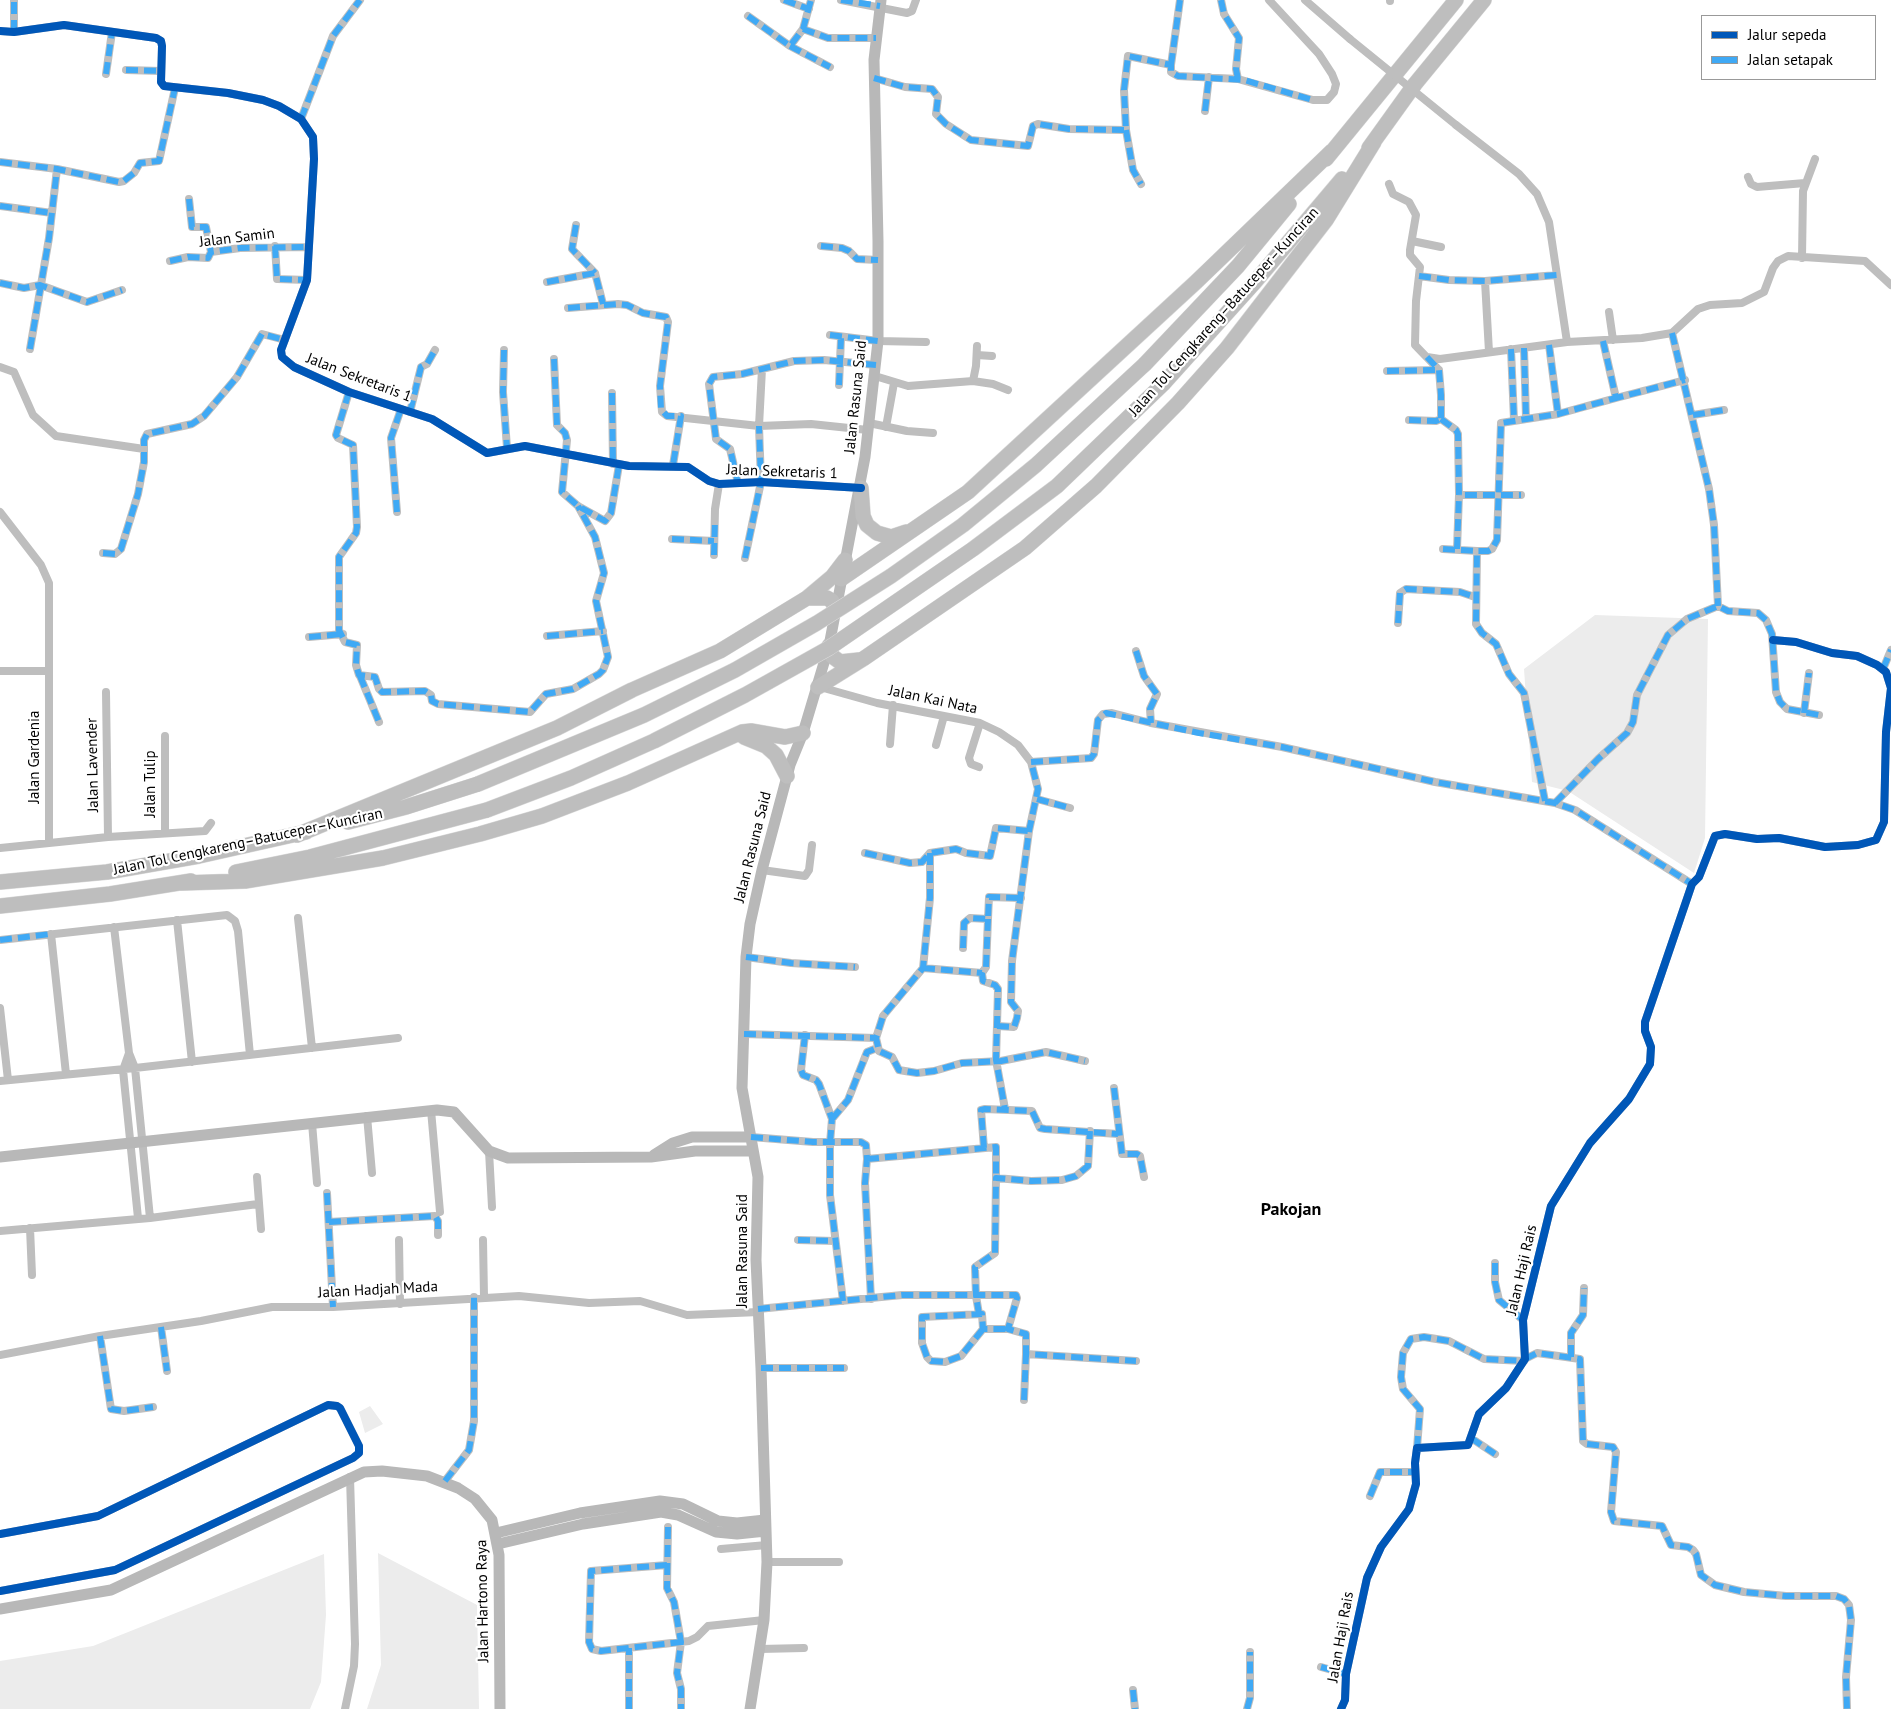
<!DOCTYPE html>
<html>
<head>
<meta charset="utf-8">
<style>
	body { margin:0 }
	#map { position:relative; width:1891px; height:1709px; overflow:hidden; background:#fff; font-family:"PT Sans",sans-serif }
	canvas { display:block }
	.legend { position:absolute; left:1701px; top:15px; width:175px; height:65px; box-sizing:border-box; background:#fff; border:1px solid #999; margin:0; padding:6px 9px; list-style:none; font-size:15px; color:#000 }
	.legend li { display:flex; align-items:center; gap:10px; height:25px }
	.legend b { width:25px; border:1px solid #999 }
</style>
</head>
<body>
<div id="map">
<canvas width="1891" height="1709"></canvas>
<ul class="legend">
<li><b style="height:6px;background:#0057b8"></b>Jalur sepeda</li>
<li><b style="height:6px;background:#3fa9f5"></b>Jalan setapak</li>
</ul>
</div>
<script>
const context = document.querySelector('canvas').getContext('2d');
context.lineJoin = 'round';
function paint(path, color) { context.fillStyle = color; context.fill(path, 'evenodd'); }
const shape = rows => new Path2D(rows.map(r => 'M' + r).join(''));
function stroke(path, color, width, dash) { context.strokeStyle = color; context.lineWidth = width; context.lineCap = dash ? 'butt' : 'round'; context.setLineDash(dash || []); context.stroke(path); }
function write(font, color, halo, rows, align = 'center') {
  context.font = font + ' "PT Sans",sans-serif'; context.lineWidth = 4.5; context.setLineDash([]); context.textBaseline = 'middle'; context.strokeStyle = halo; context.fillStyle = color; for (const [text, x, y, turn = 0] of rows) {
    context.save(); context.translate(x, y); context.rotate((+turn || 0) * Math.PI / 180); context.textAlign = isNaN(turn) ? turn : align; if (halo) context.strokeText(text, 0, 0); context.fillText(text, 0, 0); context.restore();
  }
}
const green = shape([
	[1595,615,1708,619,1705,838,1694,873,1568,791,1532,782,1524,669],
	[370,1406,383,1424,365,1433,359,1412],
	[378,1553,477,1605,479,1709,367,1709,381,1665],
	[324,1554,326,1615,321,1682,310,1709,0,1709,0,1661,93,1646]
]);
const street = shape([
	[784,0,809,9],
	[841,0,907,13,912,11,916,0],
	[1221,0,1224,14,1239,38,1236,69,1238,79],
	[1305,0,1350,39],
	[1390,0,1390,1],
	[748,16,790,46,803,29,811,0],
	[803,29,828,38,876,38],
	[0,31,14,32,64,25,156,38,161,41,162,46,161,82,164,86,228,93,263,100,279,106,301,119,313,137,314,159,307,280,281,350,282,357,294,367,349,392,432,419,487,453,525,446,629,466,688,467,709,481,719,484,761,482,861,488],
	[14,32,14,0],
	[790,46,830,67],
	[1171,65,1180,0],
	[126,70,161,71],
	[106,74,112,32],
	[874,78,905,87,932,89,938,97,936,114,946,124,971,140,1028,146,1033,126,1038,124,1069,129,1126,130,1124,90,1128,56,1171,65,1171,72,1178,76,1238,79,1313,100,1327,100,1334,92,1336,84,1332,74,1319,54,1269,0],
	[1205,111,1209,77],
	[301,119,333,36,360,0],
	[1456,125,1519,174,1537,194,1549,222,1567,342],
	[1126,130,1133,170,1141,184],
	[0,162,57,169,119,182,124,181,134,173,140,163,159,161,175,88],
	[1748,177,1751,184,1757,187,1805,183],
	[1389,184,1393,194,1409,202,1416,215,1410,250,1410,255,1420,267,1416,301,1415,345,1439,370,1441,395,1441,419],
	[189,199,192,227,206,227,211,252],
	[0,206,52,213],
	[576,225,572,249,595,273],
	[1412,241,1441,247],
	[275,246,277,279,307,280],
	[821,246,842,248,849,251,857,259,878,260],
	[1802,258,1803,191,1815,159],
	[170,261,188,257,208,258,211,252,240,248,308,247],
	[1419,276,1449,280,1485,281,1557,275],
	[1485,281,1489,352],
	[547,282,595,273,603,304],
	[0,283,24,288,40,285,87,302,122,290],
	[568,308,618,304,627,305,643,313,666,317,668,322,660,386,662,412,667,416,759,426,811,424,868,430],
	[1609,312,1613,340],
	[1672,333,1709,489,1714,525,1718,606],
	[830,335,878,341,926,342],
	[1603,341,1616,398,1685,380],
	[1549,345,1558,414],
	[1524,348,1526,418],
	[30,349,49,238,57,169],
	[1511,349,1514,420],
	[504,350,503,392,507,448],
	[977,355,992,356],
	[1427,357,1440,359,1567,342,1642,338,1672,333,1698,309,1710,305,1742,303,1764,292,1773,268,1778,261,1788,256,1865,261,1891,285],
	[554,359,557,425,565,433,567,440,562,492,578,506,605,521,611,513,619,465],
	[0,367,14,372,33,415,56,436,144,449],
	[1387,371,1439,370],
	[875,376,908,386,973,381,993,384,1008,390],
	[973,381,976,366,977,346],
	[839,385,841,338],
	[349,392,336,435,338,438,353,445,357,527,356,533,339,557,339,630,345,642,357,645,356,665,359,675,375,677,379,689,382,692,425,691,431,695,432,701,438,704,530,712,546,694,573,689,599,674,603,670,608,657,596,601,604,573,595,537,578,506],
	[612,393,613,464],
	[410,412,421,367,427,364,435,350],
	[1693,415,1724,410],
	[1441,419,1456,430,1458,434,1459,495,1521,495],
	[1409,420,1436,421,1441,419],
	[869,423,907,431,933,433],
	[886,427,894,383],
	[673,465,681,416],
	[738,483,730,449,716,439,709,384,713,377,742,374,794,361,824,360,876,365],
	[0,512,41,565,49,583,49,842],
	[397,512,391,438,401,409],
	[672,539,714,541],
	[1443,549,1477,551],
	[1457,549,1459,495],
	[103,553,115,554,121,549,138,494,144,462,144,440,147,434,192,424,204,416,237,377,262,334,285,340],
	[714,555,715,509,719,484],
	[745,558,761,482,759,426,762,369],
	[1398,623,1400,593,1406,589,1460,592,1475,597],
	[547,636,603,631],
	[309,637,343,634],
	[1136,651,1144,676,1157,694,1150,709,1151,723],
	[1883,669,1891,650],
	[0,671,48,671],
	[360,676,379,722],
	[820,687,877,703,980,723,999,732,1018,745,1031,762,1038,789,1029,831,1012,961,1011,1002,1018,1011,1017,1018,1014,1027,997,1026],
	[106,692,108,837],
	[1804,713,1809,673],
	[890,744,893,705],
	[936,745,944,716],
	[1031,762,1091,758,1094,754,1098,720,1103,714,1112,713,1151,723,1282,747,1435,782,1555,803,1575,810,1692,884],
	[979,767,971,764,969,758,980,723],
	[1037,799,1070,808],
	[1545,801,1524,693,1509,674,1496,644,1482,633,1476,624,1477,551,1488,551,1492,549,1497,540,1501,423,1558,414,1616,398],
	[1555,803,1598,759,1627,733,1633,722,1637,695,1668,635,1687,619,1718,606,1728,611,1758,613,1766,620,1772,634,1776,692,1780,702,1787,709,1819,715],
	[165,833,165,736],
	[0,848,108,837,205,831,211,823],
	[865,853,910,863,922,862,930,853,956,849,966,853,990,856,996,828,1029,831],
	[930,853,930,898,923,968,883,1016,876,1038,879,1051,892,1057,899,1070,917,1073,934,1071,962,1063,1001,1061,1046,1052,1085,1061],
	[762,870,805,876,809,870,812,845],
	[298,918,312,1048],
	[988,919,986,967,982,973,983,981,995,985,998,989,996,1060,1005,1109],
	[177,920,192,1062],
	[114,927,129,1053,135,1068,150,1218],
	[51,934,66,1074],
	[0,940,227,915,235,921,238,931,250,1055],
	[963,948,964,923,970,918,988,919,989,897,1021,898],
	[746,957,791,963,855,967],
	[923,968,982,973],
	[0,1008,8,1080],
	[744,1034,876,1038],
	[805,1035,801,1070,803,1075,816,1080,819,1084,832,1119,830,1143,830,1195,843,1301],
	[129,1053,123,1070,138,1218],
	[0,1081,135,1068,398,1038],
	[1114,1088,1122,1154,1137,1154,1140,1156,1144,1177],
	[431,1110,440,1212],
	[367,1116,372,1173],
	[832,1119,848,1100,867,1052,877,1048],
	[312,1123,317,1183],
	[751,1137,813,1142,861,1142,866,1145,867,1159,865,1183,871,1299],
	[984,1148,981,1110,985,1109,1032,1111,1040,1128,1045,1129,1118,1134],
	[489,1151,492,1207],
	[867,1159,996,1147,996,1178],
	[257,1177,261,1229],
	[327,1193,333,1307],
	[329,1222,435,1216,438,1221,438,1235],
	[30,1228,32,1275],
	[0,1231,150,1218,258,1204],
	[399,1240,400,1304],
	[483,1240,484,1297],
	[798,1240,835,1241],
	[1495,1263,1495,1282,1499,1300,1523,1320],
	[758,1309,902,1295,1016,1295,1017,1298,1008,1329,1026,1334,1026,1354,1136,1361],
	[979,1314,976,1296,975,1267,995,1253,996,1178,1031,1181,1062,1180,1076,1176,1088,1166,1090,1131],
	[161,1327,167,1371],
	[983,1329,961,1356,945,1362,931,1361,927,1357,922,1343,922,1317,982,1314,983,1329,1008,1329],
	[100,1336,111,1409,124,1411,153,1407],
	[0,1355,100,1336,201,1321,272,1307,333,1307,519,1296,589,1303,640,1301,687,1315,759,1312],
	[1571,1357,1571,1333,1583,1315,1584,1288],
	[1525,1359,1537,1353,1580,1359,1583,1441,1587,1444,1613,1447,1616,1452,1611,1512,1614,1521,1662,1526,1671,1545,1688,1547,1693,1550,1696,1554,1701,1575,1715,1585,1744,1592,1786,1596,1836,1596,1844,1599,1849,1605,1851,1620,1846,1677,1847,1709],
	[761,1368,844,1368],
	[1024,1400,1026,1354],
	[1471,1438,1495,1454],
	[1417,1448,1420,1409,1403,1389,1401,1377,1403,1353,1411,1339,1424,1337,1449,1341,1484,1359,1524,1361],
	[445,1481,469,1450,474,1421,474,1297],
	[1370,1496,1380,1472,1414,1472],
	[668,1527,667,1588,674,1602,681,1642,677,1673,681,1689,681,1709],
	[0,1534,98,1516,328,1405,337,1406,340,1408,359,1446,359,1453,353,1458,115,1570,0,1591],
	[721,1549,767,1545],
	[767,1562,839,1562],
	[667,1565,591,1571,589,1642,592,1649,601,1651,689,1641,697,1637,708,1626,764,1620],
	[760,1649,804,1648],
	[1321,1667,1346,1674],
	[1133,1690,1135,1709],
	[345,1709,354,1666,355,1644,350,1477],
	[629,1709,629,1648],
	[1247,1709,1250,1698,1250,1652],
	[1341,1709,1345,1700,1346,1674,1367,1578,1381,1547,1409,1509,1416,1484,1415,1463,1417,1448,1468,1445,1479,1414,1506,1388,1525,1359,1523,1320,1551,1206,1590,1143,1629,1099,1650,1064,1651,1047,1645,1031,1645,1022,1692,884,1699,877,1715,836,1725,834,1757,839,1779,838,1825,847,1858,845,1876,840,1884,822,1886,732,1891,688,1886,672,1877,665,1857,656,1832,653,1796,642,1773,640]
]);
const secondary = shape([
	[654,1155,673,1143,692,1137,751,1137],
	[0,1157,437,1110,454,1112,489,1151,508,1158,651,1157,695,1151,753,1151],
	[496,1533,580,1513,660,1501,683,1504,718,1521,737,1523,765,1520],
	[498,1544,583,1524,661,1512,678,1515,716,1532,737,1534,766,1531],
	[0,1609,111,1590,364,1472,382,1471,427,1476,458,1488,475,1499,492,1520,499,1555,500,1709],
	[750,1709,764,1620,767,1562,761,1368,756,1260,758,1177,742,1088,746,957,750,924,762,870,790,765,803,733,829,646,865,457,878,341,878,241,874,60,881,0]
]);
const highway = shape([
	[1369,148,1415,84,1484,0],
	[1326,159,1456,0],
	[1145,364,1238,266,1289,204],
	[1164,383,1254,283,1342,179],
	[861,488,863,516,867,525,877,533,891,537,906,532],
	[841,579,968,492,1196,282,1332,151],
	[807,598,827,598,832,601,835,608],
	[829,646,832,656,840,662,859,660],
	[818,687,863,659,1025,548,1096,486,1178,403,1227,348,1326,220,1374,142],
	[744,737,766,746,776,755,787,776],
	[348,822,406,807,478,784],
	[297,835,557,728,632,690,720,651,807,598,832,577,845,560],
	[236,872,310,857,487,810],
	[0,882,107,872,199,856,306,832],
	[182,883,245,881,383,858,480,834,542,816,628,783,742,732,751,731,785,737,803,733],
	[0,906,110,894,191,881]
]);
const streetBridge = shape([
	[1350,39,1456,125]
]);
const highwayBridge = shape([
	[478,784,644,715,735,670,817,623,891,576,963,525,1036,465,1145,364],
	[487,810,571,778,654,741,745,695,829,648,973,549,1057,486,1164,383]
]);
const quiet = shape([
	[784,0,809,9],
	[841,0,880,6],
	[1221,0,1224,14,1239,38,1236,69,1238,79],
	[748,16,790,46,803,29,811,0],
	[803,29,828,38,876,38],
	[14,32,14,0],
	[790,46,830,67],
	[1171,65,1180,0],
	[126,70,161,71],
	[106,74,112,32],
	[874,78,905,87,932,89,938,97,936,114,946,124,971,140,1028,146,1033,126,1038,124,1069,129,1126,130,1124,90,1128,56,1171,65,1171,72,1178,76,1244,80,1313,100],
	[1205,111,1209,77],
	[301,119,333,36,360,0],
	[1126,130,1133,170,1141,184],
	[0,162,57,169,119,182,124,181,134,173,140,163,159,161,175,88],
	[189,199,192,227,206,227,211,252],
	[0,206,52,213],
	[576,225,572,249,595,273],
	[275,246,277,279,307,280],
	[821,246,842,248,849,251,857,259,878,260],
	[170,261,188,257,208,258,211,252,240,248,308,247],
	[1419,276,1449,280,1485,281,1557,275],
	[547,282,595,273,603,304],
	[0,283,24,288,40,285,87,302,122,290],
	[568,308,618,304,627,305,643,313,666,317,668,322,660,386,661,409,667,416,681,416,673,465],
	[1672,333,1709,489,1714,525,1718,606],
	[830,335,878,341],
	[1603,341,1616,398,1685,380],
	[1549,345,1558,414],
	[1524,348,1526,418],
	[30,349,49,238,57,169],
	[1511,349,1514,420],
	[504,350,503,392,507,448],
	[1427,357,1439,370,1441,395,1441,419],
	[554,359,557,425,565,433,567,440,562,492,578,506,605,521,611,513,619,465],
	[1387,371,1439,370],
	[839,385,841,338],
	[349,392,336,435,338,438,353,445,357,527,356,533,339,557,339,630,345,642,357,645,356,665,359,675,375,677,379,689,382,692,425,691,431,695,432,701,438,704,530,712,546,694,573,689,599,674,603,670,608,657,596,601,604,573,595,537,578,506],
	[612,393,613,464],
	[410,412,421,367,427,364,435,350],
	[1693,415,1724,410],
	[1441,419,1456,430,1458,434,1459,495,1521,495],
	[1409,420,1436,421,1441,419],
	[738,483,730,449,716,439,709,384,713,377,742,374,794,361,824,360,876,365],
	[397,512,391,438,401,409],
	[672,539,714,541],
	[1443,549,1477,551],
	[1457,549,1459,495],
	[103,553,115,554,121,549,138,494,144,462,144,440,147,434,192,424,204,416,237,377,262,334,285,340],
	[714,555,715,519],
	[745,558,761,482,759,426],
	[1398,623,1400,593,1406,589,1460,592,1475,597],
	[547,636,603,631],
	[309,637,343,634],
	[1136,651,1144,676,1157,694,1150,709,1151,723],
	[1883,669,1891,650],
	[360,676,379,722],
	[1804,713,1809,673],
	[1037,799,1070,808],
	[1545,801,1524,693,1509,674,1496,644,1482,633,1476,624,1477,551,1488,551,1492,549,1497,540,1501,423,1558,414,1616,398],
	[1555,803,1598,759,1627,733,1633,722,1637,695,1668,635,1687,619,1718,606,1728,611,1758,613,1766,620,1772,634,1776,692,1780,702,1787,709,1819,715],
	[865,853,910,863,922,862,930,853,956,849,966,853,990,856,996,828,1029,831],
	[930,853,930,898,923,968,883,1016,876,1038,879,1051,892,1057,899,1070,917,1073,934,1071,962,1063,1001,1061,1046,1052,1085,1061],
	[988,919,986,967,982,973,983,981,995,985,998,989,996,1060,1005,1109],
	[0,940,51,934],
	[963,948,964,923,970,918,988,919,989,897,1021,898],
	[746,957,791,963,855,967],
	[923,968,982,973],
	[997,1026,1014,1027,1017,1018,1018,1011,1011,1002,1012,961,1029,831,1038,789,1031,762,1091,758,1094,754,1098,720,1106,713,1199,733,1282,747,1435,782,1555,803,1575,810,1692,884],
	[744,1034,876,1038],
	[805,1035,801,1070,803,1075,816,1080,819,1084,832,1119,830,1143,830,1195,843,1301],
	[1114,1088,1122,1154,1137,1154,1140,1156,1144,1177],
	[832,1119,848,1100,867,1052,877,1048],
	[751,1137,813,1142,861,1142,866,1145,867,1159,865,1183,871,1299],
	[984,1148,981,1110,985,1109,1032,1111,1040,1128,1045,1129,1118,1134],
	[867,1159,996,1147,996,1178],
	[327,1193,333,1307],
	[329,1222,435,1216,438,1221,438,1235],
	[798,1240,835,1241],
	[1495,1263,1495,1282,1499,1300,1523,1320],
	[758,1309,902,1295,1016,1295,1017,1298,1008,1329,1026,1334,1026,1354,1136,1361],
	[979,1314,976,1296,975,1267,995,1253,996,1178,1031,1181,1062,1180,1076,1176,1088,1166,1090,1131],
	[161,1327,167,1371],
	[983,1329,961,1356,945,1362,931,1361,927,1357,922,1343,922,1317,982,1314,983,1329,1008,1329],
	[100,1336,111,1409,124,1411,153,1407],
	[1571,1357,1571,1333,1583,1315,1584,1288],
	[1525,1359,1537,1353,1580,1359,1583,1441,1587,1444,1613,1447,1616,1452,1611,1512,1614,1521,1662,1526,1671,1545,1688,1547,1693,1550,1696,1554,1701,1575,1715,1585,1744,1592,1786,1596,1836,1596,1844,1599,1849,1605,1851,1620,1846,1677,1847,1709],
	[761,1368,844,1368],
	[1024,1400,1026,1354],
	[1471,1438,1495,1454],
	[1417,1448,1420,1409,1403,1389,1401,1377,1403,1353,1411,1339,1424,1337,1449,1341,1484,1359,1524,1361],
	[445,1481,469,1450,474,1421,474,1297],
	[1370,1496,1380,1472,1414,1472],
	[668,1527,667,1588,674,1602,681,1642,677,1673,681,1689,681,1709],
	[667,1565,591,1571,589,1642,592,1649,601,1651,681,1642],
	[1321,1667,1346,1674],
	[1133,1690,1135,1709],
	[629,1709,629,1648],
	[1247,1709,1250,1698,1250,1652]
]);
const cycleway = shape([
	[0,31,14,32,64,25,156,38,161,41,162,46,161,82,164,86,228,93,263,100,279,106,301,119,313,137,314,159,307,280,281,350,282,357,294,367,349,392,432,419,487,453,525,446,629,466,688,467,709,481,719,484,761,482,861,488],
	[0,1534,98,1516,328,1405,337,1406,340,1408,359,1446,359,1453,353,1458,115,1570,0,1591],
	[1341,1709,1345,1700,1346,1674,1367,1578,1381,1547,1409,1509,1416,1484,1415,1463,1417,1448,1468,1445,1479,1414,1506,1388,1525,1359,1523,1320,1551,1206,1590,1143,1629,1099,1650,1064,1651,1047,1645,1031,1645,1022,1692,884,1699,877,1715,836,1725,834,1757,839,1779,838,1825,847,1858,845,1876,840,1884,822,1886,732,1891,688,1886,672,1877,665,1857,656,1832,653,1796,642,1773,640]
]);
const streetNames = [
	["Jalan Samin",237,238,-7],
	["Jalan Tol Cengkareng–Batuceper–Kunciran",1224,312,-48],
	["Jalan Sekretaris 1",359,378,21],
	["Jalan Rasuna Said",856,397,-84],
	["Jalan Sekretaris 1",782,472,2],
	["Jalan Kai Nata",933,700,12],
	["Jalan Gardenia",35,757,-90],
	["Jalan Lavender",93,765,-91],
	["Jalan Tulip",151,784,-90],
	["Jalan Tol Cengkareng–Batuceper–Kunciran",248,842,-12],
	["Jalan Rasuna Said",753,847,-76],
	["Jalan Rasuna Said",743,1251,-90],
	["Jalan Haji Rais",1522,1270,-77],
	["Jalan Hadjah Mada",378,1290,-3],
	["Jalan Hartono Raya",483,1601,-91],
	["Jalan Haji Rais",1341,1637,-80]
];
const quarterNames = [
	["Pakojan",1291,1210]
];
paint(green, '#ececec');
stroke(highway, '#dbdbdb', 16);
stroke(street, '#bebebe', 8);
stroke(secondary, '#b8b8b8', 11);
stroke(highway, '#bebebe', 15);
stroke(highwayBridge, '#dbdbdb', 16, []);
stroke(streetBridge, '#bebebe', 8);
stroke(highwayBridge, '#bebebe', 15);
stroke(quiet, '#3fa9f5', 6, [12, 6]);
stroke(cycleway, '#0057b8', 8);
write('15px', '#000', '#fff', streetNames);
write('bold 18px', '#000', '#fff', quarterNames);
</script>
</body>
</html>
